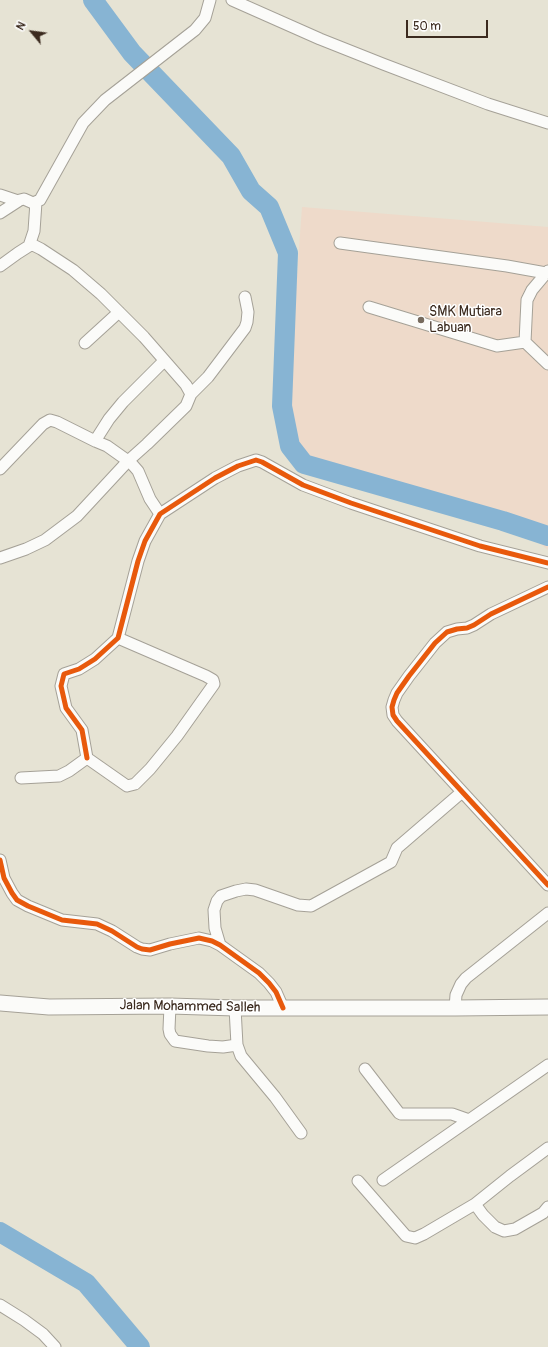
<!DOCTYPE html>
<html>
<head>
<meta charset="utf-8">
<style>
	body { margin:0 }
	#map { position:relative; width:548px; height:1347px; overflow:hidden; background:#e6e3d4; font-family:Pangolin,sans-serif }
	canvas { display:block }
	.north { position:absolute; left:12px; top:12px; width:40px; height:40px; -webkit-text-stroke:3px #fff; paint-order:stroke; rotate:299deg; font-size:11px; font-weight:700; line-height:16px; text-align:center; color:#3b2a1e }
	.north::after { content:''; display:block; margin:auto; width:14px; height:18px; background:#3b2a1e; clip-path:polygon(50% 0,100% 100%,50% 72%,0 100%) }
	.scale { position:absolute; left:406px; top:20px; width:82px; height:18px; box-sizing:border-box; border:2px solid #3b2a1e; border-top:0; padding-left:5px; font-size:12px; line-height:14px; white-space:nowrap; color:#3b2a1e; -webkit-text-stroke:3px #fff; paint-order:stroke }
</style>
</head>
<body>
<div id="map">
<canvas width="548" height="1347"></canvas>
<div class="north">N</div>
<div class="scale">50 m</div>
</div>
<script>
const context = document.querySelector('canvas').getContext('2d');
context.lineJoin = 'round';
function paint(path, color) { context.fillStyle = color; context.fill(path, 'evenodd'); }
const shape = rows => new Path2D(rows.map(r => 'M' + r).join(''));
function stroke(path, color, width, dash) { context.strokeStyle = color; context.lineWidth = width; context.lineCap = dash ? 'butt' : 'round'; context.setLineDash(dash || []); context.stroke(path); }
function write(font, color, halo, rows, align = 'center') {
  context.font = font + ' Pangolin,sans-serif'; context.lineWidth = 3; context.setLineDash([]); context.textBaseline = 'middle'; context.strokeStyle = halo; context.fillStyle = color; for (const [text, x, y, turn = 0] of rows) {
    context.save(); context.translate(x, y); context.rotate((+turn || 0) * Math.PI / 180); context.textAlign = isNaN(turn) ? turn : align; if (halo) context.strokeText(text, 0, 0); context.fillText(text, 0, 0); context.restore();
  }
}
const built = shape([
	[302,207,548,227,548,550,537,541,304,462,287,412]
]);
const river = shape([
	[93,0,132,53,231,156,251,191,269,207,288,253,282,406,290,446,304,464,503,521,548,536],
	[0,1232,86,1283,140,1347]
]);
const minor = shape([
	[232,0,320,39,383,64,488,104,548,123],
	[0,195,18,201],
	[0,213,20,200,24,199,33,203,40,200,83,123,105,100,195,30,205,18,210,0],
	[340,243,507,266,546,273],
	[29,246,34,231,36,202],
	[0,266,18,253,29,246,33,245,41,249,73,270,101,294,144,337,186,385,191,394],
	[548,271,532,290,527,300,525,342,548,364],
	[369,307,497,346,525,342],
	[85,343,119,312],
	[95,441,109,419,123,402,164,361],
	[0,469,43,424,50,420,57,422,95,441,107,446,131,463,138,471,150,499,160,514],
	[0,558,26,549,45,540,77,516,128,461,147,444,186,406,191,394,208,377,245,328,247,322,248,312,245,297],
	[548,587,491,614,474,625,467,628,457,629,447,632,435,643,409,676,397,693,394,700,392,707,393,715,397,721,548,885],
	[87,758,82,730,66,708,61,686,64,674,79,669,95,659,118,638,138,561,145,541,160,514,215,478,238,466,256,460,262,462,303,485,351,503,480,546,548,563],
	[21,778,59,776,69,771,87,758,127,786,135,784,150,769,177,736,214,684,213,680,206,676,118,638],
	[0,860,4,878,12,893,17,900,28,906,62,920,97,924,112,931,137,947,142,949,150,950,170,944,199,938,212,941,220,945,259,973,269,983,276,992,283,1008],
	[220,945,215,928,214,910,217,901,221,896,236,891,246,889,255,890,298,905,311,906,391,862,397,848,404,842,462,792],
	[170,1006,169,1029,170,1034,175,1041,208,1046,223,1047,237,1045,241,1056,275,1097,301,1133],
	[235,1008,237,1045],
	[455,1008,456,995,461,984,466,978,548,913],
	[365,1069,399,1113,401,1114,452,1114,469,1120],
	[383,1180,548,1065],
	[358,1181,406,1236,415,1238,424,1234,475,1204,510,1176,548,1148],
	[475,1204,483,1215,495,1227,504,1231,515,1229,543,1213,548,1207],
	[0,1305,24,1320,43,1334,55,1347]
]);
const major = shape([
	[0,1003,49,1007,170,1006,235,1008,455,1008,548,1007]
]);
const cycleway = shape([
	[548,587,491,614,474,625,467,628,457,629,447,632,435,643,409,676,397,693,394,700,392,707,393,715,397,721,548,885],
	[87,758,82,730,66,708,61,686,64,674,79,669,95,659,118,638,138,561,145,541,160,514,215,478,238,466,256,460,262,462,303,485,351,503,480,546,548,563],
	[0,860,4,878,12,893,17,900,28,906,62,920,97,924,112,931,137,947,142,949,150,950,170,944,199,938,212,941,220,945,259,973,269,983,276,992,283,1008]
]);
const markers = [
	[421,320,4,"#776b5e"]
];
const poiNames = [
	["SMK Mutiara",429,312],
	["Labuan",429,328]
];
const streetNames = [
	["Jalan Mohammed Salleh",190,1007,1]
];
paint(built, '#eedaca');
stroke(river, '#87b4d3', 20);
stroke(minor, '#a5a197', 13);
stroke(major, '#a5a197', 17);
stroke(minor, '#fbfbf9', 11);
stroke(major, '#fbfbf9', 15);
stroke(cycleway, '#e8590c', 5);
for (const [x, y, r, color] of markers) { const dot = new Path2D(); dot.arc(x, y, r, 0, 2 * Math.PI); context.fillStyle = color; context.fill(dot); stroke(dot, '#fff', 1.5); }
write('14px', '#3b2a1e', '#fff', poiNames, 'left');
write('14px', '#3b2a1e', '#fff', streetNames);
</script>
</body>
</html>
